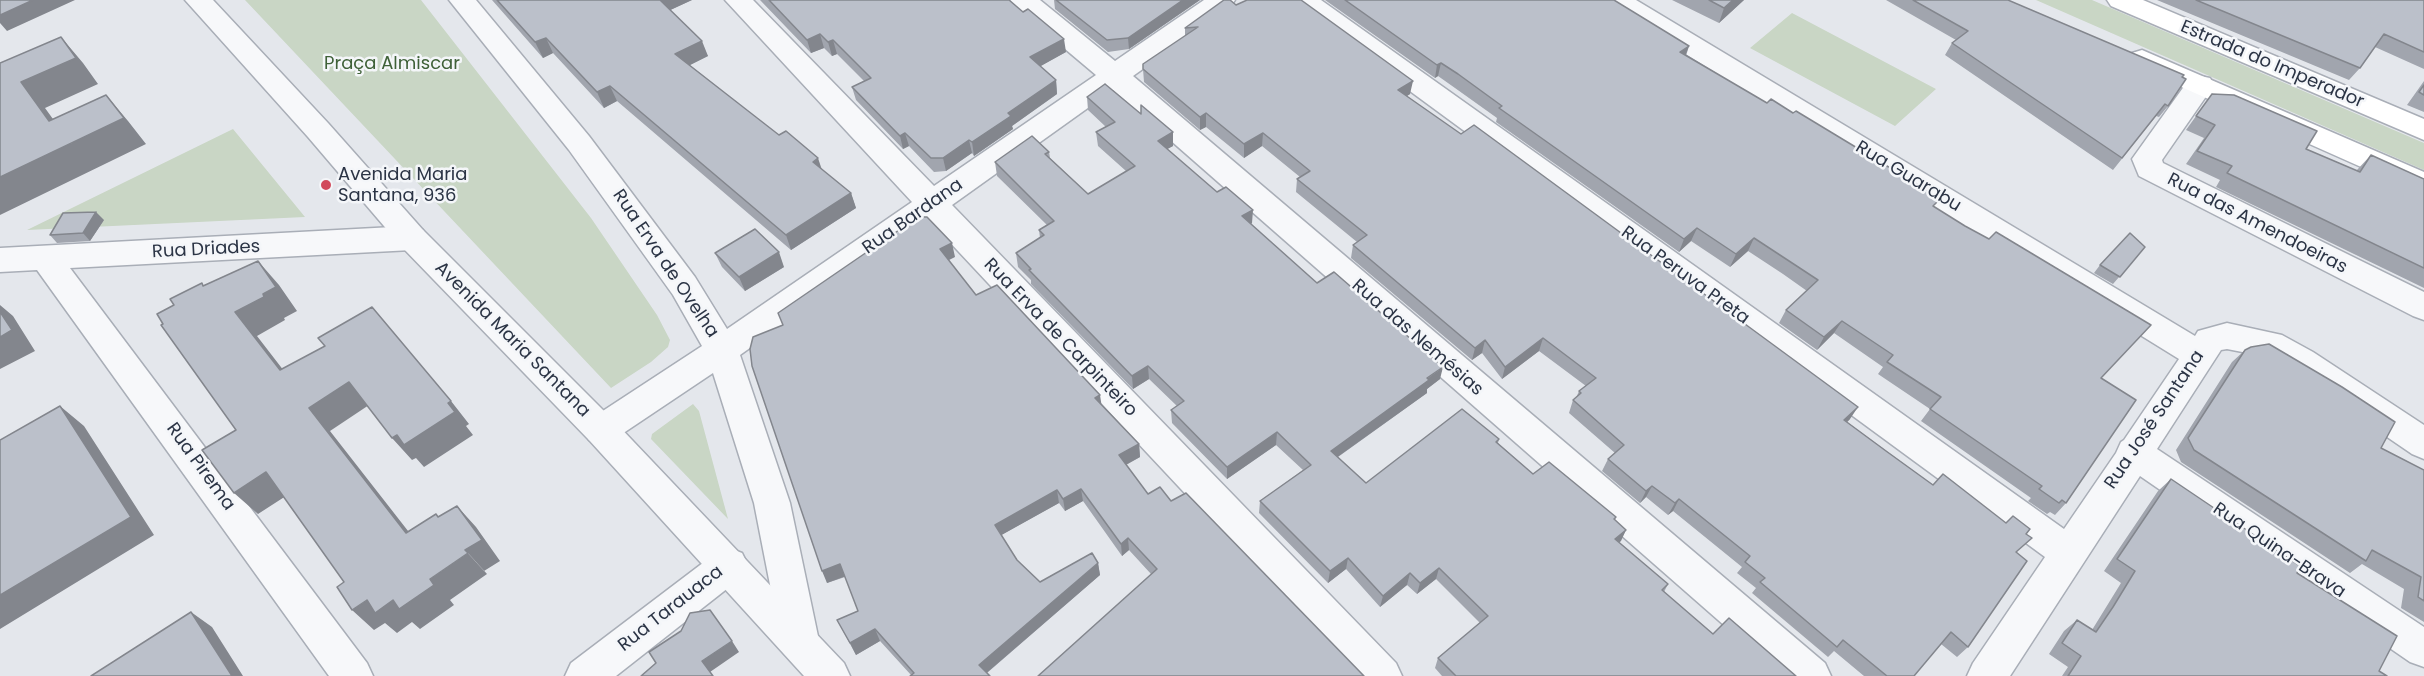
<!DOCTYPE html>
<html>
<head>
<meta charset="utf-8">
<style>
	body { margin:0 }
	canvas { display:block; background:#e4e7ec }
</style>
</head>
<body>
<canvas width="2424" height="676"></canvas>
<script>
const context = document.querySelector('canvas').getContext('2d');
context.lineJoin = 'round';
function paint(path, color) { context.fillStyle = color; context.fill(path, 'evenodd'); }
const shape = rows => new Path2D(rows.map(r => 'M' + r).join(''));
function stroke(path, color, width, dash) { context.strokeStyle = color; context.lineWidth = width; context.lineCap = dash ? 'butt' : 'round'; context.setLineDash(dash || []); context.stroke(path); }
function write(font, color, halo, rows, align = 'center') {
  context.font = font + ' Poppins,sans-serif'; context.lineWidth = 5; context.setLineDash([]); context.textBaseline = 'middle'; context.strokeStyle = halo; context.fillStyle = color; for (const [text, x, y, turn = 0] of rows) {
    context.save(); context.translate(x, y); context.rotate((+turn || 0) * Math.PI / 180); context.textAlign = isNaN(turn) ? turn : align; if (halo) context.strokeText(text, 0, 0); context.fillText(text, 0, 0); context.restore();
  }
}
const green = shape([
	[245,0,421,0,591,218,657,315,670,340,668,347,651,362,611,388],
	[2036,0,2092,0,2424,143,2424,170],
	[1792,13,1936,89,1895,126,1750,48],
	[233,129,305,217,27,230],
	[693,404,699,411,728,519,651,439,652,434]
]);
const minor = shape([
	[449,0,476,0,589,136,695,277,727,329,912,202,725,0,753,0,934,186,1096,75,1014,6,1010,0,1040,0,1115,61,1204,0,1235,0,1231,6,1133,76,1825,663,1831,676,1782,676,1113,90,952,205,1396,663,1402,676,1356,676,929,220,740,355,790,503,819,641,814,654,800,659,786,654,781,641,754,503,713,373,613,440,601,444,589,440,584,430,589,420,702,346,673,295,569,150,449,0],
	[1290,0,1321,0,2064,529,2116,453,2121,442,2124,440,2179,359,1608,6,1604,0,1636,0,2195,336,2198,331,2227,323,2282,335,2313,352,2424,425,2424,459,2412,454,2289,370,2263,356,2227,349,2221,350,2157,449,2424,627,2424,667,2410,662,2140,476,2010,676,1967,676,1973,663,2045,557,1294,6,1290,0],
	[2200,76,2210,78,2214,85,2162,160,2163,163,2424,292,2424,320,2413,316,2139,176,2132,159,2137,152,2190,78,2200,76],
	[412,226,423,230,428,238,423,246,412,250,70,268,367,663,373,676,329,676,37,270,0,272,0,248,412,226],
	[729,548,742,553,748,565,742,577,616,676,565,676,571,663,716,553,729,548]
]);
const tertiary = shape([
	[185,0,213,0,328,123,423,230,613,420,844,663,850,676,804,676,589,440,401,246,308,137,185,0]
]);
const secondary = shape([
	[2107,0,2143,0,2424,119,2424,140,2111,6,2107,0],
	[2142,50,2424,172,2424,195,2132,65,2128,59,2132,53,2142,50]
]);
const wall = shape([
	[492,0,692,0,670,10,708,56,690,65,851,193,856,208,791,250,617,101,604,108,553,53,543,58],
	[760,0,1009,0,1066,52,1040,66,1056,80,1057,94,1012,126,1013,129,974,156,972,153,946,171,934,172,909,146,903,149,856,100,852,87,864,81,837,54,832,56,824,48,811,53],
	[1054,0,1200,0,1129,49,1108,52,1055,9],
	[1325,0,1614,0,1689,46,1686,56,1935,207,2102,378,2066,503,2055,515,2050,512,2047,514,2028,501,2031,498,1921,421,1930,409,1878,374,1883,367,1834,333,1817,350,1779,323,1786,310,1807,291,1783,274,1748,251,1730,267,1691,241,1679,252,1496,122,1497,118,1455,88,1438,76,1435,78],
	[1672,0,1744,0,1719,23],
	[1886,0,2008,0,2168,106,2159,117,2156,116,2113,170,1945,55,1952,43,1956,40],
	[2157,0,2424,0,2424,69,2375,47,2360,68,2349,80],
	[1236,5,1410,94,1407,96,1850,419,1847,422,1933,485,2026,534,1968,647,1957,657,1941,644,1914,676,1864,676,1834,651,1828,657,1752,593,1756,588,1737,573,1742,567,1673,511,1668,515,1646,497,1640,503,1602,471,1608,459,1615,453,1569,413,1573,400,1576,398,1579,391,1586,386,1539,351,1502,379,1482,353,1472,360,1351,258,1353,245,1357,242,1296,192,1297,179,1300,177,1262,146,1244,158,1206,127,1200,130,1144,82,1143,69,1185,36,1185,28],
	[2424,81,2424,112,2407,105],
	[2212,94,2306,149,2356,171,2371,155,2424,179,2424,288,2216,187,2220,180,2186,164,2204,138,2186,130],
	[1087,97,1141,114,1173,132,1173,146,1167,149,1252,223,1251,224,1317,283,1440,379,1427,389,1427,393,1338,457,1366,483,1499,439,1498,443,1533,474,1616,517,1615,520,1626,530,1619,543,1668,584,1664,592,1713,634,1796,676,1442,676,1435,668,1438,658,1480,623,1436,579,1417,594,1407,585,1380,607,1346,569,1328,583,1259,513,1260,501,1303,470,1276,445,1227,479,1172,423,1171,410,1177,406,1149,379,1133,389,1031,284,1031,280,1018,267,1016,253,1040,238,1039,230,1047,225,997,176,995,162,1049,152,1050,158,1088,194,1126,171,1098,146,1096,132,1106,127,1088,110],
	[104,220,90,241,57,243,50,235],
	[2145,247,2113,284,2094,273,2100,265],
	[715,253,784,267,745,291,722,267],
	[955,257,948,260,976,295,1102,404,1139,444,1140,457,1126,465,1148,494,1171,501,1364,676,1151,574,1129,550,1122,556,1083,501,1065,511,1059,503,1001,535,1017,560,1040,582,1098,563,1100,575,987,673,911,675,880,641,856,655,837,620,858,611,845,577,827,583,783,325],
	[2245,350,2381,448,2424,470,2424,622,2401,608,2404,589,2362,564,2350,573,2181,462,2176,450,2232,362],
	[2171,479,2297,573,2379,671,2387,676,2062,676,2068,667,2049,654,2064,631,2077,620,2092,630,2121,583,2104,571,2158,491]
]);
const shadedWall = shape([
	[33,0,75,0,7,31,0,23,0,15],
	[658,0,692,0,664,13],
	[1183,0,1200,0,1129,49,1128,38],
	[1733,0,1744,0,1719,23,1724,8],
	[820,34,824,48,811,53,807,40],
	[61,37,83,63,98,84,45,108,71,144,106,95,128,121,146,144,0,215,0,177,49,121,21,82],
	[546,38,553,53,543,58,535,42],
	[1064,39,1066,52,1032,71,1030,57],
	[833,40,837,54,832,56,828,42],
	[702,41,708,56,682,69,675,54],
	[1689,46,1684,59,1680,52],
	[1441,63,1438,76,1435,78,1437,65],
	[1056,80,1057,94,1012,126,1013,129,974,156,972,142,1008,113],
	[1413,81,1410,94,1396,103,1398,90],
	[610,86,617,101,604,108,597,92],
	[1206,113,1206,127,1200,130,1200,117],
	[1173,132,1173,146,1158,154,1158,141],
	[905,133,909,146,903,149,900,136],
	[1263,133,1262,146,1244,158,1244,144],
	[969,140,972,153,946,171,943,158],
	[818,158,823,173,813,162],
	[851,193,856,208,791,250,786,235],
	[1253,210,1252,223,1242,230,1242,216],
	[96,212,104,220,90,241,83,233],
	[1697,228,1691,241,1679,252,1684,239],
	[1754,238,1748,251,1730,267,1736,254],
	[952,243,955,257,943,263,940,249],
	[779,252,784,267,745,291,739,277],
	[258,261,279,285,297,311,284,318,285,320,257,336,301,393,280,370,235,312,263,294],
	[0,305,13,316,35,351,0,369],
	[1842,321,1834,333,1817,350,1824,337],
	[1543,338,1539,351,1502,379,1505,367],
	[1485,340,1482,353,1472,360,1475,348],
	[1148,366,1149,379,1133,389,1132,376],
	[1443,367,1440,379,1427,389,1427,393,1329,463,1331,451],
	[349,382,369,405,330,431,426,554,406,533,309,408],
	[1100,395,1102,408,1095,398],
	[451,401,469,424,466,426,473,435,424,467,416,458,412,460,392,438],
	[60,406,84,426,154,535,0,629,0,595],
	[1858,407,1850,419,1836,433,1844,420],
	[1277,432,1276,445,1227,479,1227,467],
	[1139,444,1140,457,1120,468,1119,455],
	[266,472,289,494,258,514,234,493],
	[1652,486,1646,497,1640,503,1646,491],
	[1081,489,1083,501,1065,511,1063,499],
	[1057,490,1059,503,998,537,995,525],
	[1679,499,1673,511,1668,515,1675,503],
	[457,506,476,527,500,561,484,571,465,550],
	[1626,530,1621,541,1610,551,1615,539],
	[1128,538,1129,550,1122,556,1121,544],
	[468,553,487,574,450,600,454,605,420,629,412,622,397,633,385,623,374,630,352,610,367,600,393,600,430,579],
	[1348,558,1346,569,1328,583,1330,571],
	[1098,563,1100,575,983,676,979,665],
	[840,564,846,576,827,583,822,571],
	[1439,568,1436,579,1417,594,1420,583],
	[1410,573,1407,585,1380,607,1383,596],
	[191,612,212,627,243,676,232,676],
	[875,629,880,641,856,655,850,643],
	[732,641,739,652,710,672,702,661]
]);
const building = shape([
	[0,0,33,0,0,15,0,0],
	[497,0,660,0,702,41,675,54,779,135,786,131,818,158,813,162,851,193,786,235,610,86,597,92,546,38,535,42,497,0],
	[769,0,1009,0,1023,12,1028,9,1064,39,1030,57,1056,80,1008,113,1011,116,972,142,969,140,943,158,931,158,905,133,900,136,852,87,871,78,833,40,828,42,820,34,807,40,769,0],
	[1056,0,1183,0,1128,38,1107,40,1056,0],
	[1224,0,1230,0,1236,5,1247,0,1301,0,1413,81,1398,90,1461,134,1474,125,1858,407,1844,420,1886,451,1933,485,1943,474,2006,523,2013,516,2030,529,2026,534,2032,538,2016,552,2027,561,1968,647,1951,632,1914,676,1887,676,1843,640,1837,647,1760,582,1765,578,1745,562,1750,556,1679,499,1675,503,1652,486,1646,491,1608,459,1624,445,1573,400,1581,393,1579,391,1596,378,1543,338,1505,367,1485,340,1475,348,1353,245,1367,235,1297,179,1310,171,1263,133,1244,144,1206,113,1200,117,1143,69,1143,64,1198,27,1185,28,1224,0],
	[1345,0,1614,0,1689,46,1680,52,1767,103,1771,99,1793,113,1796,111,1925,189,1940,199,1933,206,1965,226,1989,239,1996,232,2151,325,2101,378,2136,400,2066,503,2062,500,2059,503,2039,489,2042,486,1930,409,1941,397,1887,362,1893,355,1842,321,1824,337,1786,310,1818,280,1754,238,1736,254,1697,228,1684,239,1499,108,1502,106,1458,74,1441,63,1437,65,1345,0],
	[1709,0,1733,0,1724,8,1709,0],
	[1913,0,2008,0,2184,75,2182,77,2186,79,2168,106,2165,104,2122,158,1952,43,1968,31,1913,0],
	[2196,0,2424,0,2424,52,2384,34,2360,68,2196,0],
	[61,37,76,58,21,82,49,121,106,95,124,118,0,177,0,63,61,37],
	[1105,84,1141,114,1141,105,1173,132,1158,141,1217,192,1226,187,1253,210,1242,216,1317,283,1334,272,1443,367,1427,378,1429,380,1331,451,1366,483,1462,409,1499,439,1496,442,1533,474,1549,462,1616,517,1614,519,1626,530,1615,539,1668,584,1662,590,1713,634,1729,618,1796,676,1456,676,1438,658,1488,616,1439,568,1420,583,1410,573,1383,596,1348,558,1330,571,1260,501,1311,465,1277,432,1227,467,1171,410,1184,401,1148,366,1132,376,1029,270,1031,269,1016,253,1044,235,1039,230,1054,221,995,162,1032,136,1049,152,1045,154,1088,194,1135,166,1096,132,1115,122,1087,97,1105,84],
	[2424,85,2424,95,2419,92,2424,85],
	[2212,94,2234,95,2317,131,2306,149,2360,172,2371,155,2424,179,2424,268,2227,173,2232,166,2197,151,2215,125,2196,116,2212,94],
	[96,212,83,233,50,235,63,213,96,212],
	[918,217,927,217,952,243,940,249,976,295,997,285,1100,395,1095,398,1139,444,1119,455,1148,494,1160,487,1171,501,1186,493,1364,676,1038,676,1157,569,1128,538,1121,544,1081,489,1063,499,1057,490,995,525,1017,560,1040,582,1092,553,1098,563,979,665,990,676,910,676,914,673,875,629,850,643,837,620,858,611,840,564,822,571,752,366,750,349,753,337,783,325,778,313,918,217],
	[755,229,779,252,739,277,715,253,755,229],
	[2130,233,2145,247,2120,277,2100,265,2130,233],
	[258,261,276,287,263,294,264,297,235,312,280,370,325,346,318,338,372,307,451,401,448,403,455,412,404,445,397,435,392,438,349,382,309,408,406,533,436,514,438,517,457,506,482,540,465,550,468,553,430,579,434,585,399,609,393,600,375,613,367,600,352,610,337,587,344,582,266,472,234,493,202,450,236,430,161,325,163,324,157,314,174,305,170,299,202,283,203,286,258,261],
	[0,312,12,330,0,337,0,312],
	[2269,344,2342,387,2395,422,2381,448,2424,470,2424,601,2418,597,2421,577,2372,550,2366,561,2194,450,2188,438,2245,350,2251,347,2269,344],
	[60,406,131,517,0,595,0,440,60,406],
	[2171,479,2300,566,2297,573,2397,636,2379,671,2387,676,2068,676,2081,656,2062,643,2077,620,2096,632,2113,607,2135,571,2117,559,2171,479],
	[710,610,732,641,702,661,713,676,641,676,656,663,649,652,681,631,690,613,710,610],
	[191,612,232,676,91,676,191,612]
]);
const markers = [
	[326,185,6,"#d1495b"]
];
const parkNames = [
	["Praça Almiscar",392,64]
];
const streetNames = [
	["Estrada do Imperador",2272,65,23],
	["Rua Guarabu",1908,177,31],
	["Rua Bardana",913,217,-35],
	["Rua das Amendoeiras",2257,224,27],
	["Rua Driades",206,250,-3],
	["Rua Erva de Ovelha",665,264,56],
	["Rua Peruva Preta",1685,276,36],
	["Rua Erva de Carpinteiro",1060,338,46],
	["Rua das Nemésias",1417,338,41],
	["Avenida Maria Santana",512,340,45],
	["Rua José Santana",2155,420,-56],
	["Rua Pirema",200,467,54],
	["Rua Quina-Brava",2279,551,34],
	["Rua Tarauaca",671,609,-38]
];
const poiNames = [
	["Avenida Maria",338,175],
	["Santana, 936",338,196]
];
paint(green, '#c9d6c5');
stroke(minor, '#a9aeb7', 3);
stroke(tertiary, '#a9aeb7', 3);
stroke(secondary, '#a9aeb7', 3);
paint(minor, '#f7f8fa');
paint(tertiary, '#f7f8fa');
paint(secondary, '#fff');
paint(wall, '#a1a5ae');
paint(shadedWall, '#83868d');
paint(building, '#bbc0ca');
stroke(building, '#83868d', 1.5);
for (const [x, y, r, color] of markers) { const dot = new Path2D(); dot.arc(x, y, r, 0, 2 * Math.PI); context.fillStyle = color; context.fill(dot); stroke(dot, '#f4f6f9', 2); }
write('18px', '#3f6138', '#f4f6f9', parkNames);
write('18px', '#2b3445', '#f4f6f9', streetNames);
write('18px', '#2b3445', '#f4f6f9', poiNames, 'left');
</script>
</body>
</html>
